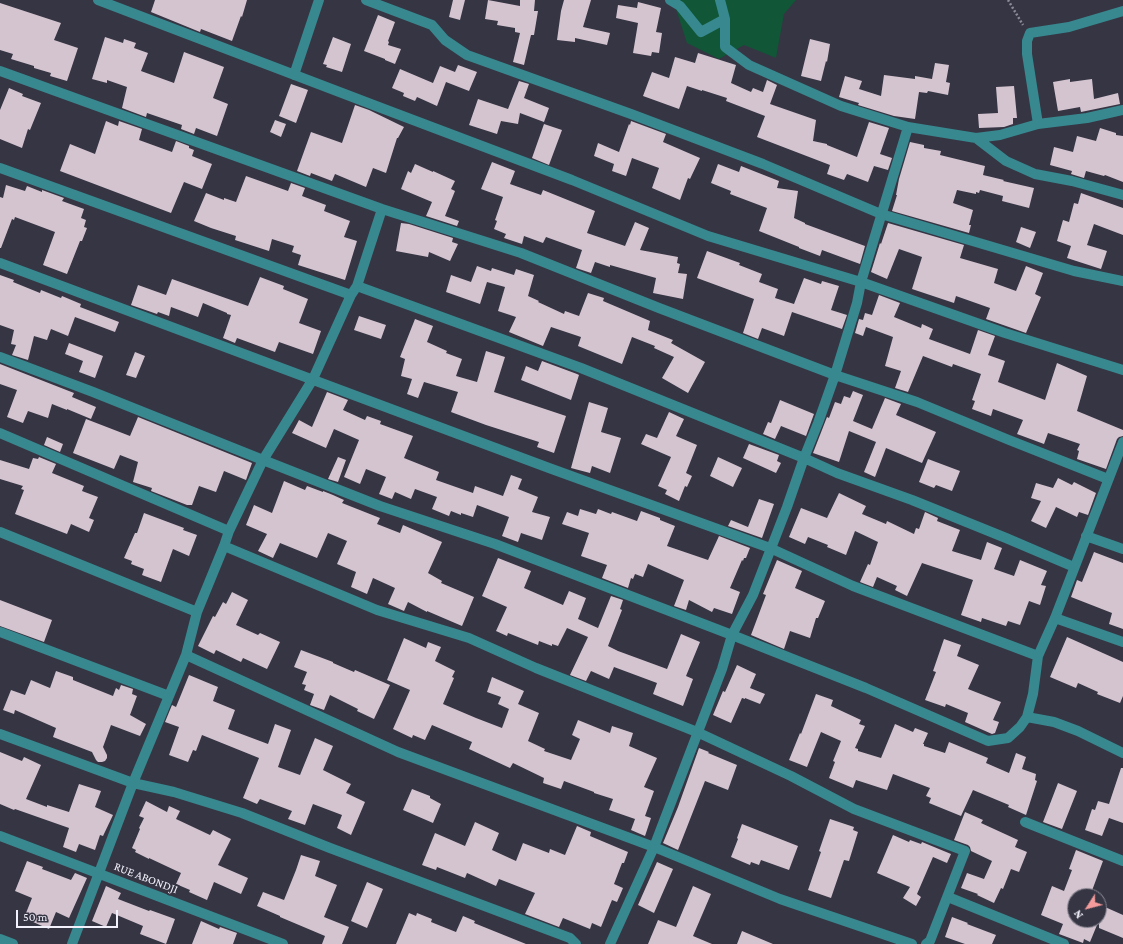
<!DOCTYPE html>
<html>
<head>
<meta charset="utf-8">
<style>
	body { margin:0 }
	#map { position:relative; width:1123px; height:944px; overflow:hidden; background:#363543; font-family:"Crimson Pro",serif }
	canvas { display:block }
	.north { position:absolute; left:1067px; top:888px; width:40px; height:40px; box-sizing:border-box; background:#363543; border:1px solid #82818d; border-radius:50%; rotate:234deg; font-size:11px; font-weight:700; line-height:16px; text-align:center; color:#f3f2fc }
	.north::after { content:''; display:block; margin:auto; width:14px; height:18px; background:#f59b9b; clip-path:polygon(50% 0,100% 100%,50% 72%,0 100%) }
	.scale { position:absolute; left:16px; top:910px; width:102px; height:18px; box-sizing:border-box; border:2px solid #f3f2fc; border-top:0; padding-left:5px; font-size:12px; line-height:14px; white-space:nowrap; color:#f3f2fc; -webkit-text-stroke:3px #363543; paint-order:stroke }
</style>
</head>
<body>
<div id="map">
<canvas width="1123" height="944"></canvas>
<div class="north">N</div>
<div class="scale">50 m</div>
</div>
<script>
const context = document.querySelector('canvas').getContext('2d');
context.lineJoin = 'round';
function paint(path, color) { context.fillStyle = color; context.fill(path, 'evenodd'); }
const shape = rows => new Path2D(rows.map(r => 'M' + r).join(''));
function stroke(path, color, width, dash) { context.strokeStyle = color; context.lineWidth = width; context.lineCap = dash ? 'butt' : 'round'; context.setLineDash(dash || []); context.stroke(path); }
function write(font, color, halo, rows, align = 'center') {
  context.font = font + ' "Crimson Pro",serif'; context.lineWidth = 4; context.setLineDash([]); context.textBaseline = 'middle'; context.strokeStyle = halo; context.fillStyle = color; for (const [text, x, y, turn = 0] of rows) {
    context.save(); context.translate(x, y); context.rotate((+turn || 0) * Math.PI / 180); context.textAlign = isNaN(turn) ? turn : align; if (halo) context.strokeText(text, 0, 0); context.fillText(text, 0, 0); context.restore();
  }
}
const green = shape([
	[673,0,796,0,784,14,776,58,744,45,719,59,687,43]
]);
const building = shape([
	[155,0,247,0,242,17,241,16,232,41,201,29,200,32,151,12],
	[453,0,465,0,460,20,449,17],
	[488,0,520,6,520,0,535,0,534,11,538,11,534,35,531,35,524,65,513,62,520,33,515,32,515,28,497,25,498,21,485,19],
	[564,0,591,0,583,27,610,33,607,45,575,38,575,42,557,40,561,11],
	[638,2,661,8,656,32,662,33,659,53,652,52,651,56,633,53,638,23,616,18,618,5,637,8],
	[0,3,61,23,54,40,78,48,67,81,50,76,51,73,34,68,34,66,11,59,13,54,0,50],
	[378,15,395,22,388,41,389,42,388,45,401,49,395,64,385,60,385,59,364,51],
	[105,37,123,43,124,39,136,43,134,48,148,53,141,71,174,83,184,52,224,67,213,98,228,104,217,136,196,128,194,134,181,129,182,125,147,113,146,117,122,108,127,87,107,80,107,83,92,79],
	[333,37,351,44,342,72,326,67,327,65,323,64],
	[810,39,830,44,827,62,826,61,821,81,801,76],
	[698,53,736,65,731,83,751,92,753,88,763,92,767,80,777,85,770,104,816,120,813,141,827,144,827,145,857,157,869,122,889,128,880,154,892,158,888,170,874,166,868,182,847,174,844,180,827,174,830,165,757,137,765,116,726,101,727,98,702,90,702,91,687,86,679,109,643,96,652,72,669,78,675,57,695,63],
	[935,63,949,65,946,82,950,83,948,95,928,91,927,93,919,92,915,119,894,116,858,105,859,103,839,97,845,76,862,81,859,89,881,96,884,75,915,79,915,76,932,79],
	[458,65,477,72,469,91,446,82,437,106,417,97,415,101,403,96,404,93,392,88,400,69,433,83,440,66,455,72],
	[1070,79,1070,82,1092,79,1094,99,1118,93,1120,104,1081,112,1080,107,1058,111,1053,82],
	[519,81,529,84,524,98,549,108,544,122,520,113,518,124,501,121,497,134,469,125,478,99,508,109],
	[291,84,308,90,296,123,279,116],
	[1014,86,1017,118,1013,118,1013,124,1004,127,979,128,978,114,998,113,996,87],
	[9,88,23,94,22,96,41,103,30,130,28,129,22,148,0,139,0,110],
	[355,105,369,110,404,127,398,138,397,138,386,173,373,168,366,187,335,174,332,181,311,173,310,176,297,171,311,132,342,143],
	[275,120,286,124,281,137,270,132],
	[106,121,118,126,119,121,142,129,139,140,172,152,176,141,189,146,189,148,194,150,192,156,212,164,202,189,184,182,171,213,60,171,70,144,95,154],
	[631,121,666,134,663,142,700,158,690,179,688,178,680,200,652,188,659,168,632,158,626,176,612,171,614,164,594,156,598,143,619,152,629,124,630,125],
	[544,124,562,130,549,165,532,158],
	[1100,128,1116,133,1116,135,1123,136,1123,182,1105,175,1104,176,1086,171,1084,178,1071,174,1072,171,1050,165,1054,147,1073,152,1077,136,1096,141],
	[910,142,924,145,924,148,941,151,940,155,985,166,983,175,1004,180,1003,181,1034,188,1029,208,1002,201,1003,196,980,190,979,193,976,192,976,194,957,190,953,203,973,210,969,225,971,225,969,233,892,211,897,195,896,195,899,179],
	[492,162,515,171,510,184,541,195,543,190,595,211,587,233,625,246,635,222,649,228,640,250,678,257,677,263,680,264,678,273,687,274,683,299,653,293,656,278,610,265,610,267,595,262,591,273,576,268,582,250,546,237,543,243,524,236,522,244,504,238,506,234,494,229,497,221,495,220,503,197,481,189],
	[415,164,433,172,433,171,455,181,451,189,455,191,445,216,459,221,457,226,426,216,432,202,401,189,408,171,411,173],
	[718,164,739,172,741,166,779,181,777,188,798,191,794,218,805,223,805,224,865,246,860,264,822,250,820,256,799,248,799,247,759,231,767,208,730,194,731,191,711,183],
	[246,176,288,191,291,183,305,188,302,196,326,205,324,211,350,221,344,237,357,241,345,280,298,265,301,255,292,252,294,246,272,239,269,251,235,240,236,236,211,228,194,221,206,193,224,200,224,198,236,202],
	[6,185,25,191,27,186,42,192,42,190,64,198,62,201,84,209,81,218,86,220,84,227,87,228,82,241,80,241,67,274,43,265,55,232,15,217,14,220,12,219,1,248,0,248,0,197,3,198],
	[1081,193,1123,208,1123,235,1094,224,1087,245,1107,251,1101,269,1067,258,1071,246,1057,241,1063,220,1069,222,1074,203,1078,204],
	[401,223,409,224,453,238,452,242,458,244,450,261,429,252,428,257,396,251],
	[888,223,964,245,960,258,998,269,994,283,1016,291,1026,266,1043,273,1035,294,1041,297,1026,333,986,319,990,308,956,296,954,303,912,289,922,257,899,249,887,279,871,272,880,243,881,244],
	[1021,227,1036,232,1030,248,1016,242],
	[707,251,740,263,739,265,762,274,759,282,778,289,775,298,794,304,804,278,821,284,822,281,839,286,831,310,847,315,842,329,792,312,784,336,762,328,758,339,743,333,754,299,697,278],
	[477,266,491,271,492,268,514,275,516,269,534,275,528,296,539,301,538,302,564,314,565,311,579,316,588,293,604,298,603,301,650,321,648,330,673,340,671,343,705,362,688,393,662,378,674,357,654,348,655,346,632,337,622,364,578,346,581,337,551,327,543,346,509,332,516,317,498,311,505,287,487,282,480,304,446,292,451,275,471,282],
	[0,275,14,280,13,282,40,293,41,290,61,298,62,296,81,304,80,307,119,322,115,332,75,317,68,336,51,329,47,340,34,336,28,360,12,355,16,345,11,344,14,330,0,325],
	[260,277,284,286,283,289,308,299,299,323,321,331,313,354,279,342,275,352,237,338,235,343,223,338,231,315,227,314,227,313,203,303,198,317,171,307,169,316,158,312,157,314,131,305,138,285,166,295,172,279,248,306],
	[879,295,900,303,894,317,921,328,922,324,933,329,929,339,970,354,978,330,995,336,988,355,1005,361,998,382,1045,400,1057,363,1087,376,1077,411,1123,430,1123,436,1119,437,1117,439,1106,469,1077,459,1079,451,1077,450,1080,444,1048,433,1044,444,1017,434,1023,420,993,409,991,416,972,409,975,401,972,400,981,374,953,364,952,367,923,356,908,392,895,388,901,371,885,366,893,337,866,327,863,336,855,333,859,319,863,320,865,313,872,315],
	[359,316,386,325,381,339,354,330],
	[415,319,433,326,427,342,447,351,446,353,462,359,456,376,477,382,486,351,505,357,494,392,566,416,554,453,537,447,539,442,486,425,451,412,458,392,424,382,418,398,407,394,412,379,401,376,405,359,400,357],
	[69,343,103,356,95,378,79,372,83,361,65,354],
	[135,352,145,356,136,378,126,375],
	[542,361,577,374,579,375,571,400,521,380,526,366,538,371],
	[0,364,74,393,72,397,96,407,91,419,67,409,67,410,52,404,48,418,28,411,23,423,7,417,17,390,0,384],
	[853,391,863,395,853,421,872,429,885,398,901,404,896,415,936,432,922,463,886,448,875,477,864,472,876,442,849,431,839,462,813,453,827,417,829,418,835,402,841,404,844,396,850,398],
	[327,392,348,400,343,410,365,420,367,416,381,421,380,424,413,436,404,458,439,472,436,480,473,493,475,486,503,496,511,475,522,479,518,489,538,497,532,512,550,517,542,540,521,533,518,542,502,536,509,517,477,505,473,517,461,513,461,515,451,511,449,516,432,509,437,497,415,489,411,499,395,492,392,499,379,494,386,477,366,469,360,484,344,477,359,440,334,429,326,448,292,433,299,420,312,427],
	[780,400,814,414,806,436,781,426,775,439,763,434,768,422,771,423],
	[589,402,608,408,601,432,621,438,610,473,592,466,590,473,571,468],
	[669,412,684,419,676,436,697,445,686,473,692,476,687,487,685,486,679,501,665,494,667,490,658,486,671,457,641,444,646,434,657,438],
	[138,417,252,463,246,480,224,471,216,492,199,486,192,505,187,505,151,491,152,488,133,482,138,462,120,455,114,469,73,453,86,419,130,436],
	[47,437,63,444,60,452,44,445],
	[749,444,779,455,777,461,781,463,776,473,743,458],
	[39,457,56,464,52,473,84,486,82,491,98,497,89,518,94,520,89,532,71,524,67,534,15,514,24,490,21,489,23,486,0,479,0,460,29,469,33,458,38,459],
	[338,457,346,460,338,482,328,479],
	[718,457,742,468,733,487,710,476],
	[928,459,960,471,952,491,936,485,934,488,919,482],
	[1058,478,1072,485,1074,482,1096,493,1088,515,1079,512,1077,517,1056,507,1046,528,1031,521,1041,501,1031,498,1036,483,1053,488],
	[284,481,305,490,307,486,323,492,323,491,333,495,344,500,342,503,380,518,377,524,400,533,403,525,442,542,428,573,442,581,441,583,474,597,462,626,427,611,427,612,408,602,404,611,388,604,395,588,373,578,367,594,351,587,356,572,337,564,347,541,328,533,317,558,280,543,273,558,258,551,267,534,246,525,254,505,272,513],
	[839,493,866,506,862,514,886,524,887,521,914,534,916,528,919,529,925,512,938,518,937,521,960,530,952,551,981,560,987,542,1002,548,994,569,1014,576,1020,560,1047,571,1041,585,1046,586,1040,605,1029,601,1020,625,1008,621,1006,626,982,618,981,622,961,615,973,580,922,563,907,596,895,590,897,586,877,577,873,587,860,582,868,564,870,565,878,542,855,531,846,555,827,547,828,545,808,537,805,544,789,537,801,508,827,518],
	[759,499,774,504,762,538,728,526,731,520,748,527],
	[580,509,596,514,598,509,611,514,612,512,637,521,641,511,660,518,660,520,675,526,667,546,708,560,719,536,750,548,746,558,744,558,743,561,742,560,730,588,740,592,732,614,714,608,712,612,689,600,686,610,674,606,684,580,648,564,643,577,635,574,633,579,631,578,628,588,602,578,607,565,581,556,589,533,562,524,567,512,578,516],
	[144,513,184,528,183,530,197,535,189,556,173,549,161,582,142,575,144,569,131,564,132,561,124,558,135,533,137,533],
	[1094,552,1123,563,1123,629,1109,624,1112,613,1071,597,1077,580,1082,582],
	[498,558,531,571,524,588,563,605,569,591,586,598,578,619,598,628,611,596,623,600,620,609,622,610,608,646,618,651,667,669,681,634,700,642,686,676,693,679,683,706,653,694,657,683,614,667,609,679,591,671,586,681,570,675,588,637,567,628,558,646,552,644,552,646,539,641,538,645,508,633,507,636,496,631,507,607,482,596],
	[777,560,802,571,795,588,825,601,818,618,816,618,810,638,790,631,784,649,751,635,766,595,763,594],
	[232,592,248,600,236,625,258,635,260,633,280,642,267,669,243,658,241,662,216,650,214,654,198,646,213,616,215,617,223,602,226,604],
	[0,600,52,620,44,642,0,626],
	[1067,637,1123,662,1123,696,1120,703,1097,694,1098,692,1078,683,1076,688,1050,677],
	[404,638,426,648,428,642,441,647,435,661,455,671,452,677,454,678,443,704,476,718,502,728,509,709,498,704,501,697,487,692,492,677,524,691,518,704,539,713,528,741,545,749,544,751,571,760,580,739,572,735,578,720,610,733,612,726,633,733,629,746,657,758,644,787,654,791,645,816,651,818,645,836,631,830,635,819,609,810,613,799,594,793,594,792,564,781,561,789,543,783,544,778,513,763,510,768,469,749,472,742,432,725,425,740,413,735,412,738,393,729,410,690,387,680],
	[944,639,961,645,957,656,979,665,968,689,1001,702,993,720,999,722,995,733,992,734,965,722,968,713,946,704,945,707,925,700,936,672,933,671],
	[301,650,333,662,333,663,354,672,355,670,390,685,374,719,357,711,358,709,330,695,324,710,310,705,314,694,304,690,306,685,302,684,307,672,294,667],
	[737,665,756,674,750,688,765,694,760,704,745,698,745,699,742,698,731,723,713,715,723,691,725,692],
	[56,671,73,677,73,680,113,696,116,688,119,690,121,685,133,689,132,694,137,696,130,715,146,724,140,736,111,725,103,747,107,755,107,758,105,761,102,762,98,762,96,760,92,752,53,737,56,728,15,710,14,714,3,710,11,690,25,695,31,680,50,688],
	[189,675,218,687,213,701,235,710,228,729,268,744,275,724,291,730,278,767,300,775,315,738,333,746,323,770,351,784,346,793,365,802,351,835,337,828,342,815,313,804,305,825,288,819,292,811,260,799,257,804,243,798,259,758,202,735,196,751,193,750,188,762,169,755,179,727,165,722,172,705,176,707],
	[816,694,833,700,831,706,861,720,859,724,865,726,855,748,858,749,858,751,881,758,895,724,913,732,915,728,928,733,923,744,924,744,924,746,945,753,949,742,988,758,986,763,1009,773,1016,753,1026,757,1022,769,1036,774,1035,780,1037,781,1026,815,1008,807,1009,805,973,790,961,816,929,803,931,798,926,796,930,788,893,774,887,790,856,780,853,788,829,778,835,762,833,761,841,741,821,732,807,767,789,760,800,733,801,734],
	[699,748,709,752,708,753,737,765,728,790,705,781,678,850,663,843,678,807],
	[0,752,22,761,24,757,41,765,26,799,47,807,47,805,69,812,79,784,101,791,95,807,113,815,103,836,100,835,95,850,79,844,76,852,63,847,69,828,15,809,14,810,0,804],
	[1121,768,1123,768,1123,823,1109,818,1102,836,1085,830,1092,809,1095,810,1098,801,1109,804],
	[1058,783,1077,791,1062,829,1043,822],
	[412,789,430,796,430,798,441,804,433,823,403,810],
	[146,801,167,812,169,806,180,811,176,819,210,835,213,830,231,839,218,865,248,878,241,894,214,882,207,900,189,892,190,890,176,884,181,873,149,858,149,859,135,852,136,850,132,848,140,829,139,828,144,818,139,816],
	[965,812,983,820,981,823,1018,840,1015,847,1027,852,1019,872,1011,869,1003,889,1001,888,994,903,977,895,978,894,961,888,967,873,984,879,992,861,971,851,970,847,968,845,954,840],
	[830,819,854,827,853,830,858,832,849,861,844,860,831,898,808,890,821,852,819,851],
	[475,822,499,833,492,850,516,861,523,843,549,853,550,849,565,855,577,826,591,832,590,836,628,852,624,863,622,863,614,884,623,888,617,902,612,900,601,927,592,923,590,929,563,918,559,927,525,914,535,893,499,879,496,886,467,873,465,878,437,867,436,870,422,865,435,833,465,846],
	[742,824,798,846,789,870,761,860,759,865,751,862,750,865,731,857,738,839,737,838],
	[893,835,909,842,910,840,921,844,922,842,951,854,947,863,933,857,917,894,921,897,916,906,903,898,910,887,877,873],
	[1076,850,1103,861,1090,896,1075,896,1075,920,1084,920,1097,925,1090,942,1084,939,1083,943,1059,934,1063,924,1041,915,1052,886,1064,891,1072,870,1069,869],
	[301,855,320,861,315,876,337,885,324,917,349,927,342,944,322,944,325,936,280,917,280,916,257,906,263,892,284,900,296,870],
	[27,861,43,867,42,869,71,880,75,873,87,878,69,918,56,912,49,929,24,918,32,898,15,891],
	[657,862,673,869,654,913,638,905],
	[367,882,383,889,367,928,351,921],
	[106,886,121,893,118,899,149,911,150,910,175,919,166,944,140,934,143,926,112,913,106,927,92,921],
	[693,886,711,894,693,936,712,944,648,944,658,920,676,927],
	[1105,907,1123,915,1123,938,1099,928,1099,921],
	[409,913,416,916,417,913,432,919,431,922,456,932,463,916,475,921,474,923,526,944,396,944],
	[952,917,968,923,967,924,996,935,992,944,965,944,945,937],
	[201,921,219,929,220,927,237,933,233,944,192,944],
	[742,931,773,944,737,944]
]);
const path = shape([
	[1008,0,1023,25]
]);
const minor = shape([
	[98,0,384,109,572,180,708,236,861,282,1005,333,1123,370],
	[366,0,432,25,445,40,467,55,631,114,763,164,881,214,1074,271,1123,281],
	[670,0,680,6,701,32,725,19],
	[720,0,725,19,725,47,749,65,841,106,908,127,976,138,1006,161,1035,174,1072,181,1123,195],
	[0,71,382,209,521,253,659,308,835,375,917,402,1009,440,1108,479],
	[294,75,319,0],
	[1038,124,1027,54,1027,41,1030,33,1069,27,1123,11],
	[976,138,1000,135,1038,124,1087,118,1123,110],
	[0,168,351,295],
	[0,263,549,468,770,548,853,586,1038,656],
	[357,286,581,368,804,458,837,473,912,500,1006,538,1074,567],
	[0,357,93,392,263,460,380,506,495,544,732,635,866,688,988,741,1008,738,1020,727,1027,717,1033,694,1038,656,1055,618,1123,442],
	[0,433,229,531],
	[0,532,197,612],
	[1086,536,1123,549],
	[224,546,377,610,469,638,536,668,697,732,791,776,854,809,965,851,930,941,926,944],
	[1055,618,1123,642],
	[0,632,169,696],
	[186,655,398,752,654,847,780,899,912,944],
	[1027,717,1054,722,1078,731,1123,753],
	[0,734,133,783,174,792,242,813,330,848,570,938,576,944],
	[1025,822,1123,861],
	[0,836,283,944],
	[948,897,1064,944],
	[0,939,13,944],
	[72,944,133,783,186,655,197,612,224,546,229,531,263,460,313,379,351,295,357,286,382,209],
	[610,944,654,847,722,669,732,635,753,595,787,507,804,458,818,423,835,375,857,303,861,282,908,127]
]);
const streetNames = [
	["RUE ABONDJI",146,878,21]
];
paint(green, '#105637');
paint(building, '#d4c4d0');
stroke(path, '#8c8b98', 2.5, [2, 2]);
stroke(minor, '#37888f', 10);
write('12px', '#f3f2fc', '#363543', streetNames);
</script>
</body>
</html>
